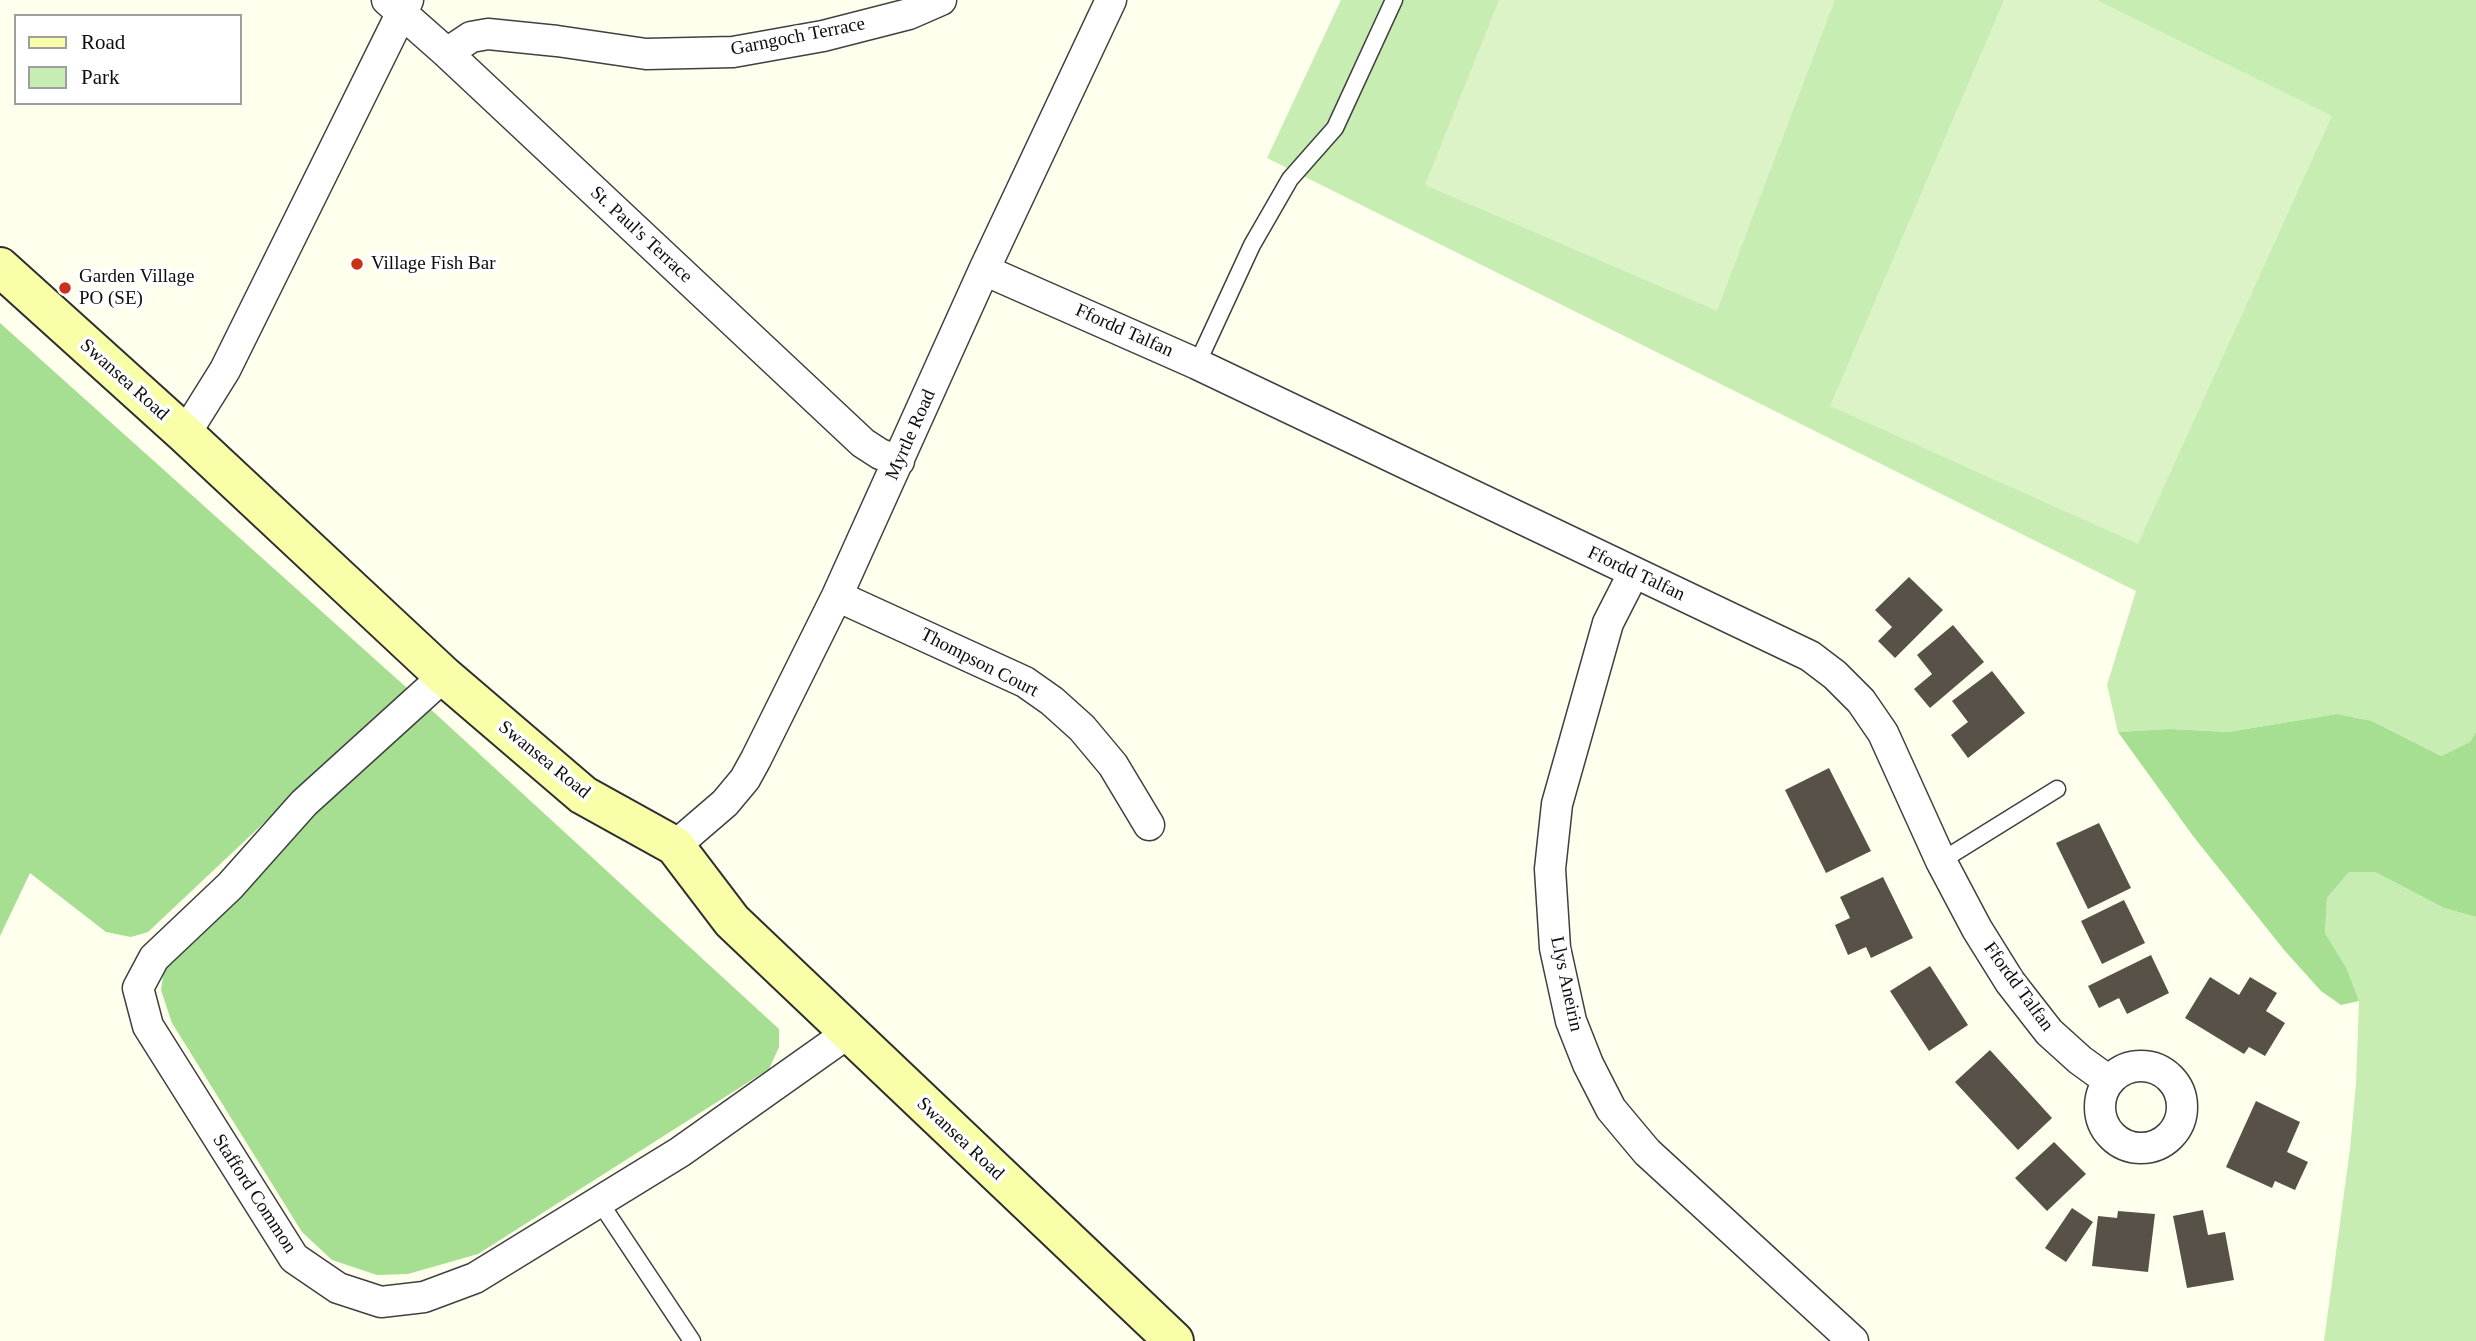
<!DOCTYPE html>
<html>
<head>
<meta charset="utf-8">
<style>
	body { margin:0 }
	#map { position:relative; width:2476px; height:1341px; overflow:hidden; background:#ffffed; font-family:Georgia,serif }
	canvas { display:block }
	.legend { position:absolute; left:14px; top:14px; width:228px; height:91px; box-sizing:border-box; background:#fff; border:2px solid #9e9e9e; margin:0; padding:9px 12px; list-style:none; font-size:21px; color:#0d0d0d }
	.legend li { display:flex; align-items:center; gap:14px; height:35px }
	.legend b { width:35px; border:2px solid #9e9e9e }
</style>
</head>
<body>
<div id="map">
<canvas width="2476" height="1341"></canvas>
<ul class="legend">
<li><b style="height:9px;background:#f9ffa8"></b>Road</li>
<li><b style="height:19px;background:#c7edb3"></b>Park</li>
</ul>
</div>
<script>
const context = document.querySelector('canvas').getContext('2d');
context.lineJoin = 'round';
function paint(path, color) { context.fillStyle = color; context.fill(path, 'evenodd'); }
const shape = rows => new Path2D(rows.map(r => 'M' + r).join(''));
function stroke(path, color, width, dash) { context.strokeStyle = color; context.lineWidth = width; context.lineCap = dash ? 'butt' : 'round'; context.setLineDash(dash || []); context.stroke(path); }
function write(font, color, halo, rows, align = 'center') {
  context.font = font + ' Georgia,serif'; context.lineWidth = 7; context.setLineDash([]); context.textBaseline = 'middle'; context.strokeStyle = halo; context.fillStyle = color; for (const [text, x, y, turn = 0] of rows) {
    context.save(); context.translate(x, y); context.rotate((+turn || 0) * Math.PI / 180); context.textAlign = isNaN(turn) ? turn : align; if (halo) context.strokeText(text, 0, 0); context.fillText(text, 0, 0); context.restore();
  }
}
const green = shape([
	[1341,0,2476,0,2476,732,2470,742,2441,756,2372,721,2337,714,2228,732,2170,729,2118,732,2107,685,2136,591,1267,158],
	[2349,872,2375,872,2444,908,2476,917,2476,1341,2324,1341,2350,1149,2356,1084,2359,1001,2347,969,2325,933,2327,898]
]);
const forest = shape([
	[0,323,407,688,148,932,131,937,106,932,30,873,0,936],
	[426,705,779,1029,779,1047,769,1069,478,1254,408,1274,377,1275,332,1260,302,1232,172,1023,161,990,165,962,306,815],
	[2337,714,2372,721,2441,756,2470,742,2476,732,2476,917,2444,908,2375,872,2349,872,2327,898,2325,933,2347,969,2359,1001,2341,1005,2321,991,2285,951,2193,836,2118,732,2170,729,2228,732]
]);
const pitch = shape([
	[1499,0,1835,0,1717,311,1425,185],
	[2004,0,2097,0,2332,116,2138,544,1830,406]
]);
const building = shape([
	[1909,577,1943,610,1895,658,1878,641,1892,627,1875,610],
	[1953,625,1984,662,1930,708,1914,689,1932,674,1917,655],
	[1992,671,2025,713,1968,758,1951,735,1968,722,1952,701],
	[1829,768,1871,851,1826,873,1785,790],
	[2099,823,2131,888,2088,909,2056,843],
	[1883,877,1913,938,1871,958,1866,947,1848,955,1835,925,1850,918,1840,897],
	[2124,900,2145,943,2102,964,2081,921],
	[2151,955,2169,993,2127,1014,2119,998,2099,1008,2088,986],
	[1930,966,1968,1025,1929,1051,1890,991],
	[2210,977,2239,995,2250,977,2277,993,2266,1011,2285,1023,2265,1056,2249,1047,2244,1054,2185,1018],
	[1990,1050,2052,1118,2018,1150,1955,1082],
	[2256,1101,2300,1122,2287,1152,2308,1162,2295,1190,2275,1181,2272,1188,2226,1167],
	[2054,1142,2086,1174,2047,1211,2015,1178],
	[2072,1208,2093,1222,2066,1262,2045,1248],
	[2203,1210,2208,1235,2225,1232,2234,1280,2187,1288,2173,1216],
	[2118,1211,2155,1214,2148,1272,2092,1266,2098,1216,2117,1218]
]);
const lane = shape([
	[1197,364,1252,245,1290,179,1335,128,1394,0],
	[1941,861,2057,789],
	[599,1201,692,1341]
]);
const street = shape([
	[387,0,447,53,863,443,880,454,899,461],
	[447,53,471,37,488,34,557,41,646,54,733,52,823,36,909,14,941,0],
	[984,270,1197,364,1810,656,1835,675,1861,701,1883,733,1941,861,1977,929,2010,982,2049,1032,2080,1060,2109,1081],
	[185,434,225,370,408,0],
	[1634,572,1608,623,1557,804,1550,869,1555,948,1571,1021,1588,1064,1611,1109,1647,1152,1853,1341],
	[837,596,1025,682,1052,701,1082,728,1113,765,1149,825],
	[444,676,304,803,230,886,154,958,138,988,148,1026,294,1258,338,1288,381,1302,424,1297,475,1278,680,1152,848,1033],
	[675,846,725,803,745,779,756,759,837,596,984,270,1111,0],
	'2100 1107a41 41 0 1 1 82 0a41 41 0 1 1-82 0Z'
]);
const secondary = shape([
	[0,267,185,434,444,676,583,795,675,846,732,921,1174,1341]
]);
const markers = [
	[357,264,7,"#c93119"],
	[65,288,7,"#c93119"]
];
const streetNames = [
	["Garngoch Terrace",798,37,-11],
	["St. Paul's Terrace",641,235,43],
	["Ffordd Talfan",1124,331,24],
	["Swansea Road",124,380,42],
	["Myrtle Road",911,435,-66],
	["Ffordd Talfan",1636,574,25],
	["Thompson Court",979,663,27],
	["Swansea Road",544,760,39],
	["Llys Aneirin",1566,984,78],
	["Ffordd Talfan",2018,987,54],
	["Swansea Road",960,1139,43],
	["Stafford Common",254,1194,57]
];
const poiNames = [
	["Village Fish Bar",371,264],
	["Garden Village",79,277],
	["PO (SE)",79,299]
];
paint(green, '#c7edb3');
paint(forest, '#a6df91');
paint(pitch, '#dbf3c6');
paint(building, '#575148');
stroke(lane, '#404040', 19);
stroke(street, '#404040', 33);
stroke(secondary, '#2f2f2f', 42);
stroke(lane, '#fff', 16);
stroke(street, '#fff', 30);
stroke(secondary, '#f9ffa8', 38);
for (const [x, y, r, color] of markers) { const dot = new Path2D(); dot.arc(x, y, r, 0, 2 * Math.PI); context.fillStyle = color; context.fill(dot); stroke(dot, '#fff', 2.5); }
write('19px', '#0d0d0d', '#fff', streetNames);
write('19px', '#0d0d0d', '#fff', poiNames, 'left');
</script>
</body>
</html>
